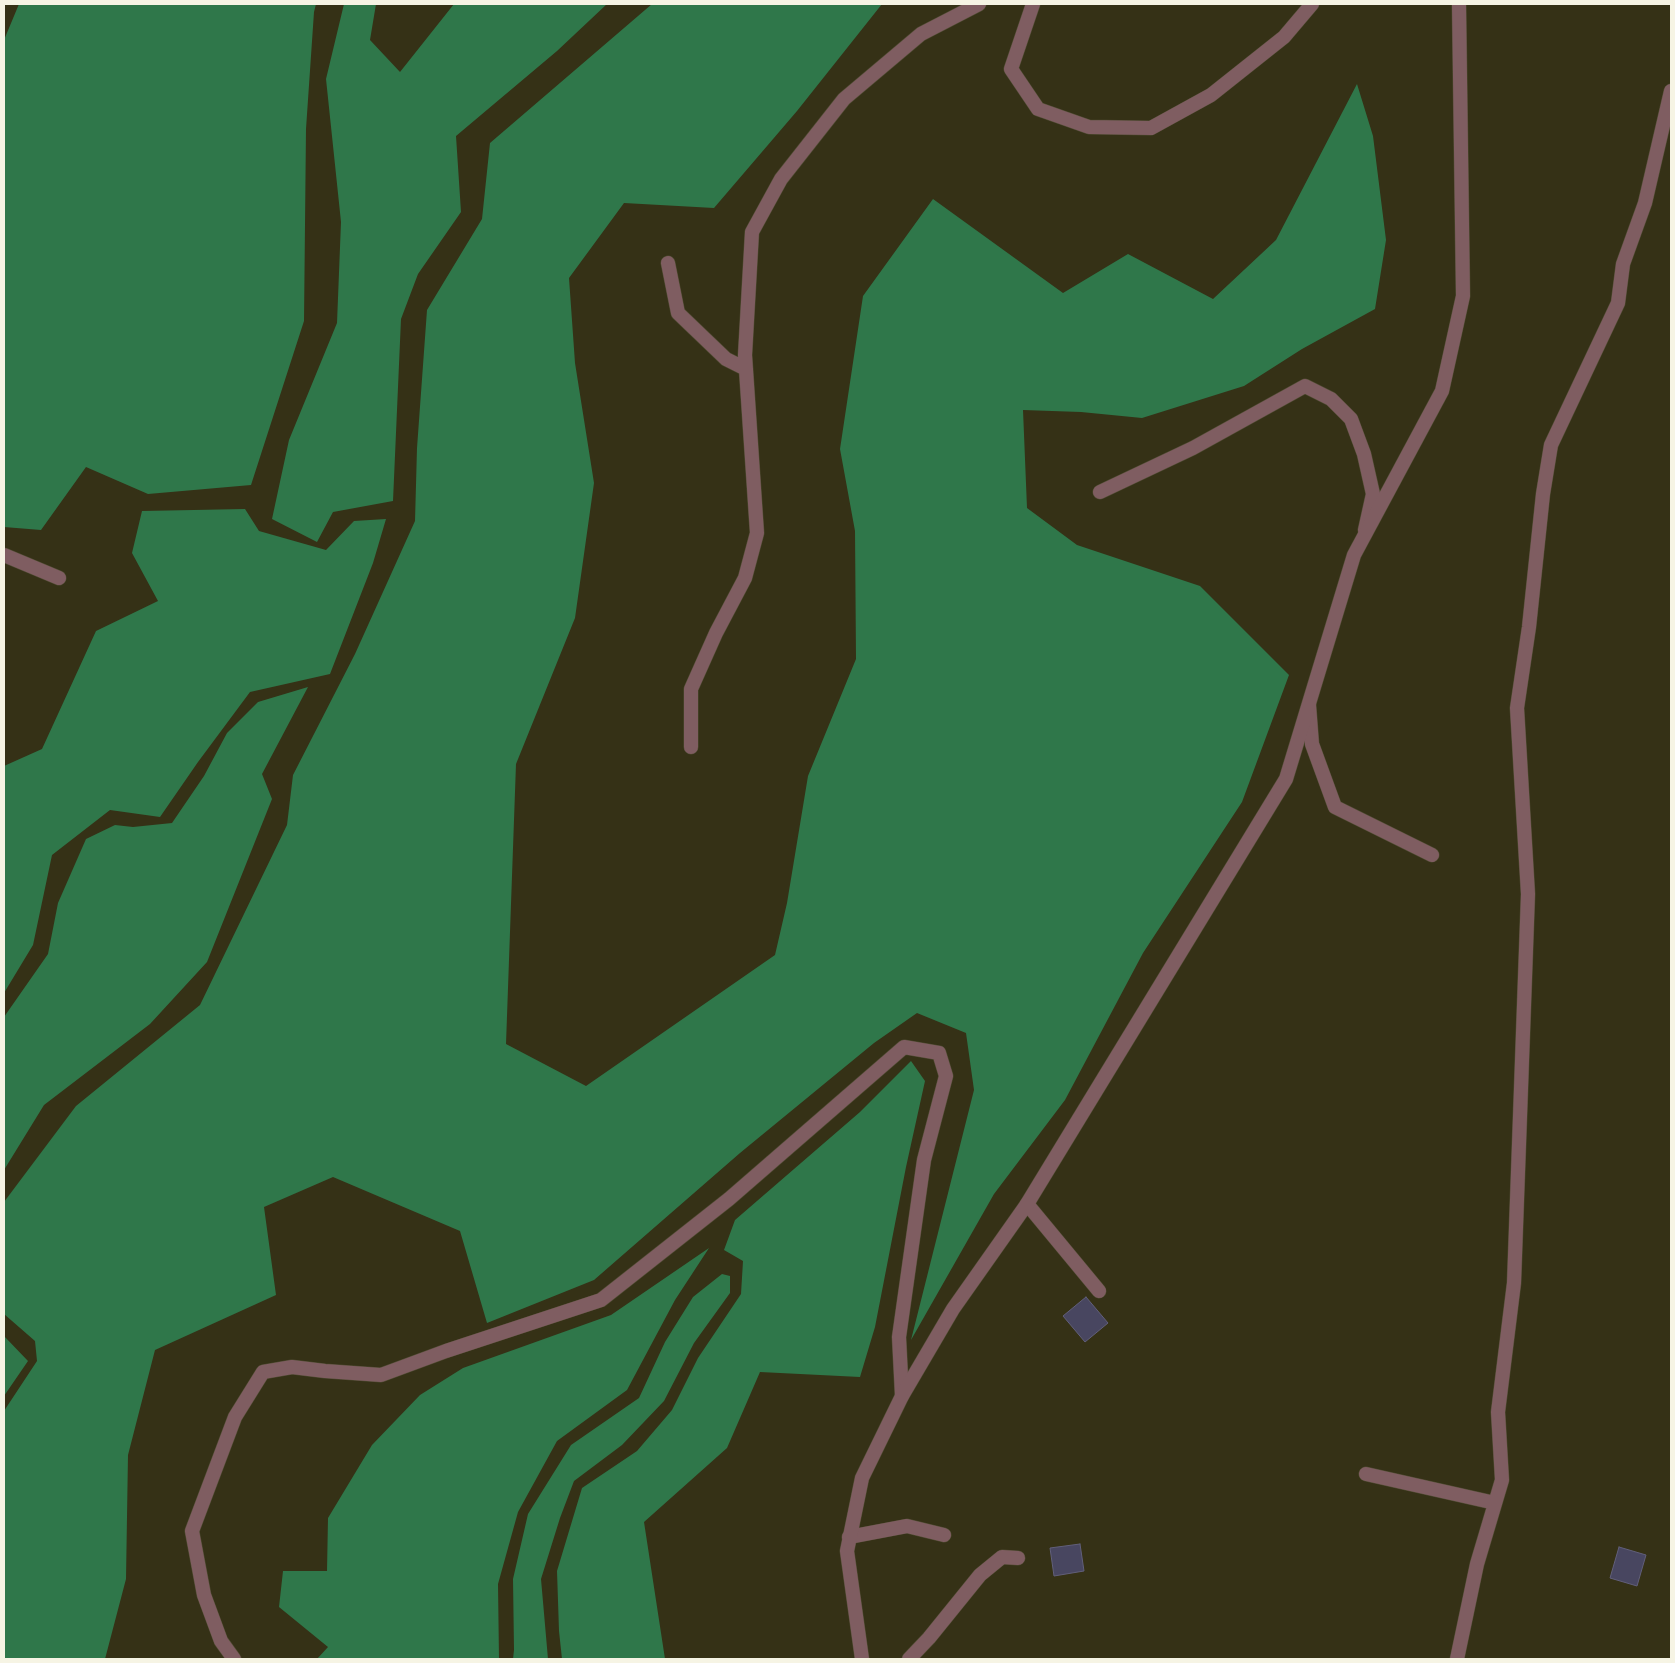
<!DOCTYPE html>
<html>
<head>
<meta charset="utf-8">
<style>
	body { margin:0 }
	#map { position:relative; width:1675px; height:1663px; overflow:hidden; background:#353116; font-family:Lora,serif }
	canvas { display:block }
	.frame { position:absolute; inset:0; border:5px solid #f6f4e4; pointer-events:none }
</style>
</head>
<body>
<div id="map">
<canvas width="1675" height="1663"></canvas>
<div class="frame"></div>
</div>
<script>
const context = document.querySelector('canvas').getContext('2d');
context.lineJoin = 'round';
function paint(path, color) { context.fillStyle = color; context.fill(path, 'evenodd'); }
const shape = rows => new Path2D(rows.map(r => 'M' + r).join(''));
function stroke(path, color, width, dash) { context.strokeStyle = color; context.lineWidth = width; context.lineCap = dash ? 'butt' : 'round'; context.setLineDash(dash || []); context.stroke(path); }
const forest = shape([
	[19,4,316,4,314,12,306,129,304,321,251,485,148,494,86,467,41,530,4,527,4,40],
	[344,4,376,4,370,40,400,72,454,4,607,4,557,51,456,136,461,212,418,274,401,319,393,501,333,512,317,542,272,519,289,440,337,323,341,222,326,79],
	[652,4,882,4,797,111,714,208,624,203,569,278,575,363,594,483,575,618,516,764,506,1044,586,1086,775,955,787,903,808,776,856,659,855,531,840,449,863,296,933,199,1063,293,1128,254,1213,299,1276,240,1357,84,1373,136,1386,240,1375,309,1302,349,1244,386,1142,418,1081,412,1023,410,1027,508,1077,545,1200,586,1289,675,1242,802,1143,953,1065,1100,994,1194,911,1340,974,1090,966,1033,917,1013,874,1043,740,1153,594,1280,487,1323,460,1231,333,1177,264,1207,276,1295,155,1350,128,1455,126,1579,105,1659,4,1659,4,1411,37,1361,35,1341,4,1314,4,1202,76,1106,200,1005,287,825,293,775,355,654,415,521,417,448,427,310,482,219,490,143],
	[245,509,259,531,326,550,354,521,386,519,373,563,330,674,250,692,198,762,160,817,110,810,52,855,33,945,4,993,4,766,42,749,96,631,158,601,132,553,142,511],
	[308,687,262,774,272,799,207,962,150,1024,44,1105,4,1170,4,1017,48,954,58,903,86,839,115,825,133,827,172,823,204,776,227,733,258,702],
	[911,1061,925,1081,906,1167,875,1327,860,1377,760,1372,727,1448,644,1522,665,1659,562,1659,559,1631,557,1571,582,1488,637,1451,672,1410,698,1358,741,1294,743,1261,724,1250,735,1220,860,1112],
	[709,1248,675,1300,627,1390,557,1441,518,1512,498,1584,499,1659,317,1659,328,1647,279,1607,283,1571,327,1571,328,1518,372,1445,420,1395,463,1368,611,1315],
	[722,1274,730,1276,730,1293,694,1343,664,1401,622,1445,574,1481,560,1518,541,1579,548,1659,513,1659,514,1650,513,1579,528,1514,571,1445,639,1398,665,1342,693,1297],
	[4,1336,28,1361,4,1396]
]);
const building = shape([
	[1086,1297,1108,1323,1085,1342,1063,1316,1086,1297],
	[1080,1544,1084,1571,1054,1576,1050,1548,1080,1544],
	[1619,1547,1646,1555,1637,1586,1610,1578,1619,1547]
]);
const minor = shape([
	[668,263,678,313,726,359,746,369],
	[1100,492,1193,448,1305,386,1331,399,1351,419,1364,454,1373,494,1365,530],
	[4,555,59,578],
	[1309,705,1312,744,1335,807,1432,855],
	[691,747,691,689,716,633,745,578,757,533,745,355,752,232,781,179,844,99,921,34,979,4],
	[1027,1204,1099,1291],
	[1366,1474,1495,1503],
	[849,1537,907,1526,944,1535],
	[234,1659,221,1641,204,1595,192,1531,235,1417,263,1372,292,1367,325,1371,381,1375,446,1351,601,1300,729,1199,904,1047,939,1053,946,1076,924,1160,899,1337,902,1396],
	[909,1659,929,1638,980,1575,1002,1557,1018,1558],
	[1457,1659,1477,1564,1502,1480,1498,1412,1514,1283,1528,894,1517,708,1529,627,1543,494,1551,445,1618,303,1623,264,1645,203,1671,91]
]);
const tertiary = shape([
	[1033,4,1011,69,1038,109,1089,127,1151,128,1211,95,1284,37,1312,4],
	[862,1659,847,1551,862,1478,902,1396,953,1309,1027,1204,1286,779,1354,555,1442,391,1463,296,1459,4]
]);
paint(forest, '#2f774a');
paint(building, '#484660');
stroke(building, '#615f7a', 1);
stroke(minor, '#504c33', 15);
stroke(tertiary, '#504c33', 15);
stroke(minor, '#7f5d61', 14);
stroke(tertiary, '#7f5d61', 14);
</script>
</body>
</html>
